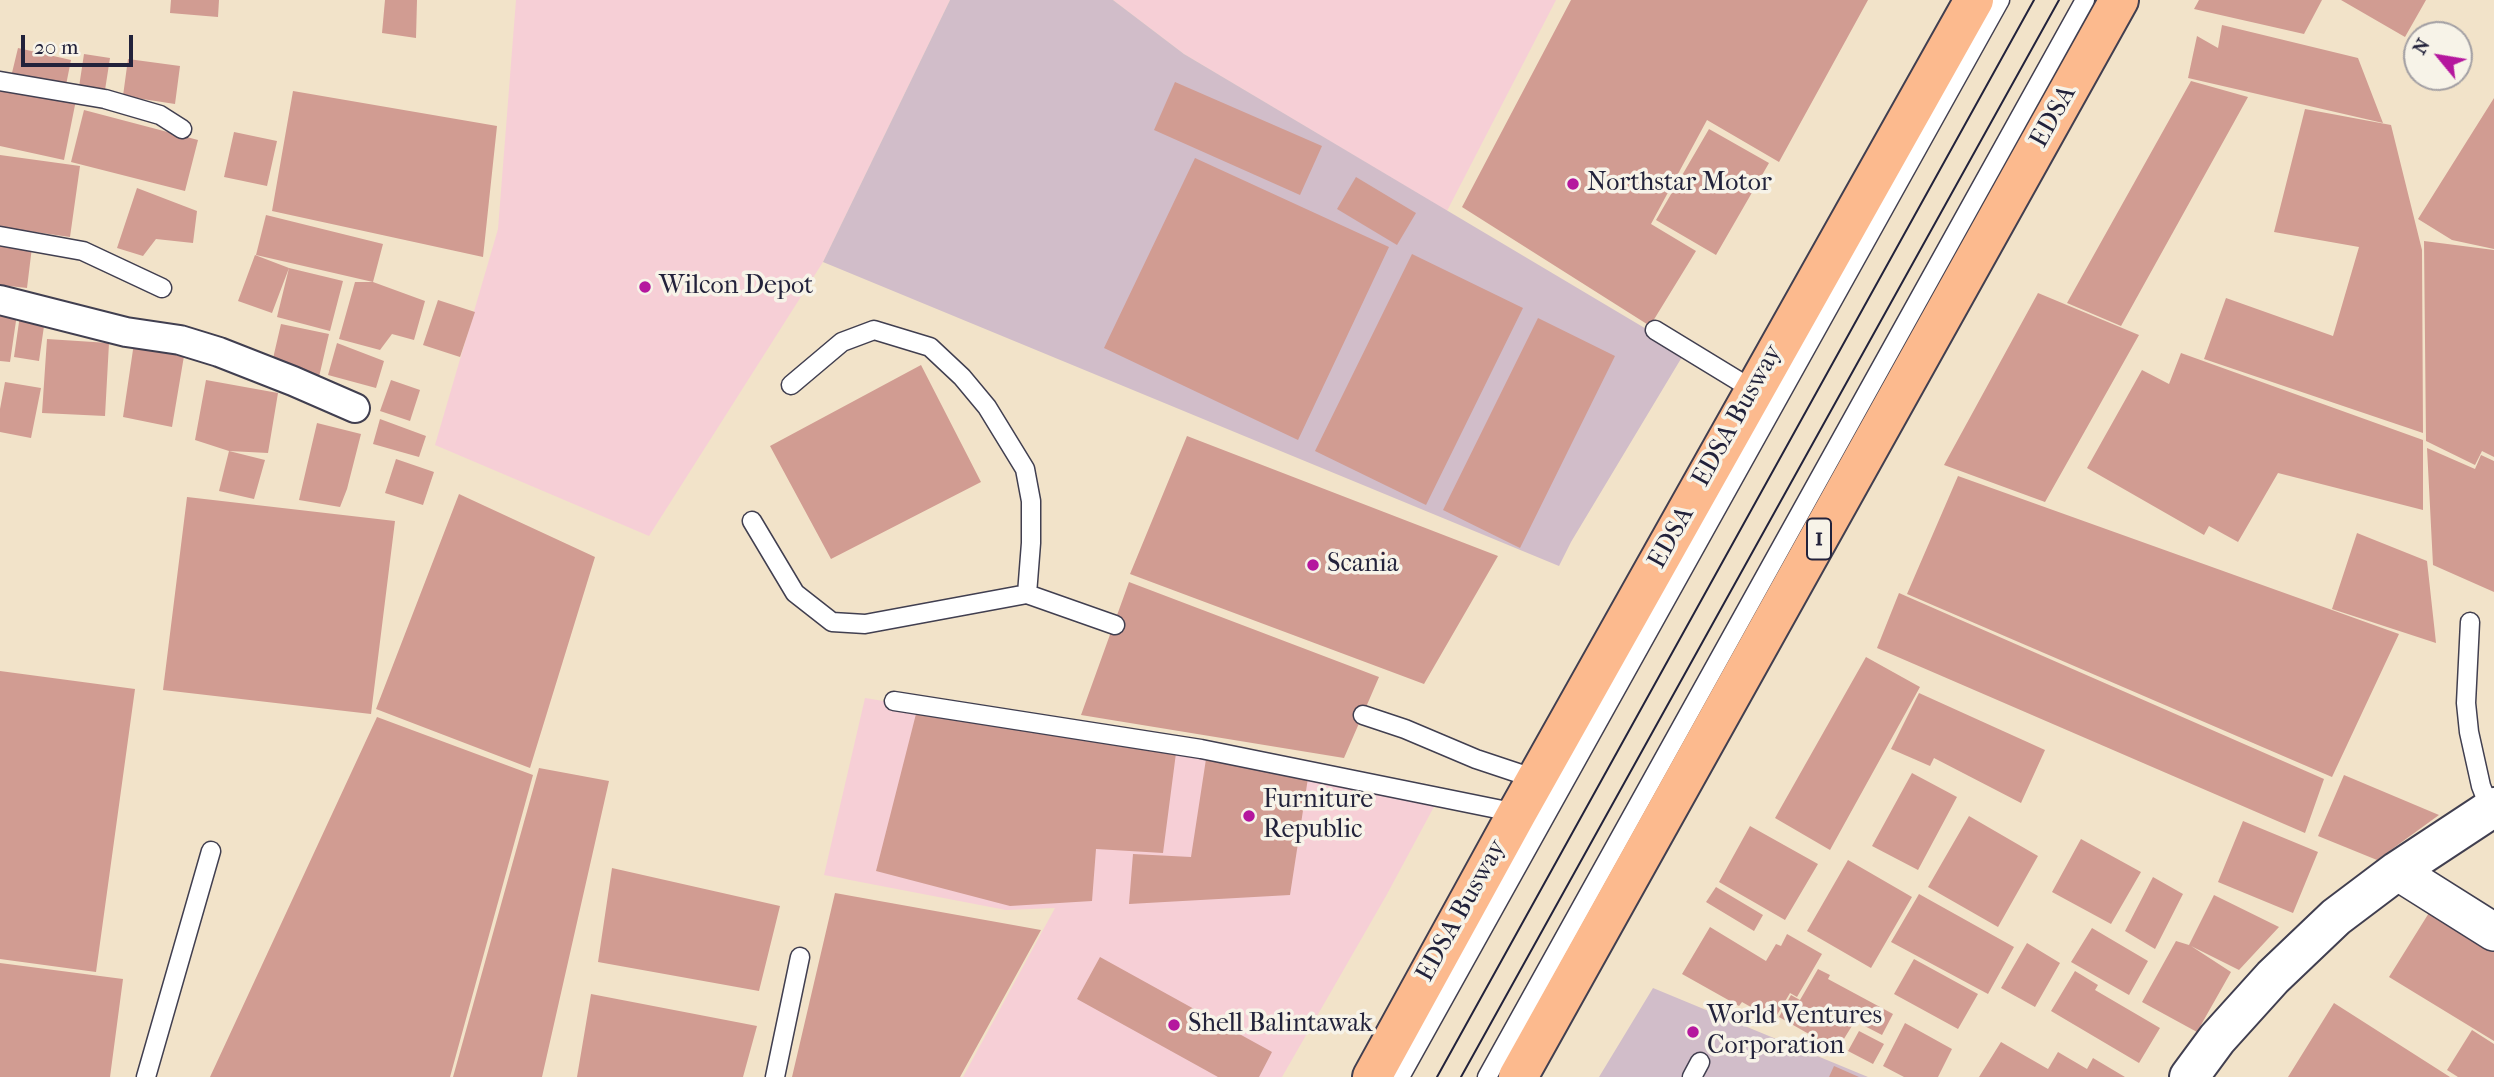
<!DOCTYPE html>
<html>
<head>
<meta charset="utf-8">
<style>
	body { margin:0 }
	#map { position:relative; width:2494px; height:1077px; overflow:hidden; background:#f2e3c9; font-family:"IM FELL French Canon",serif }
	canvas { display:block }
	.north { position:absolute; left:2403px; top:21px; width:70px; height:70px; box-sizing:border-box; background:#f7f3e8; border:2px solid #a29fa3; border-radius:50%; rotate:300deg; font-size:19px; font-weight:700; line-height:28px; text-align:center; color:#22223b }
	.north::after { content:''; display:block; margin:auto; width:24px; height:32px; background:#b5179e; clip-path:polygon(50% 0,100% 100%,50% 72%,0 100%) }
	.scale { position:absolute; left:21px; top:35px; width:112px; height:32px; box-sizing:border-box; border:4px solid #22223b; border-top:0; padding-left:9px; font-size:21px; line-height:24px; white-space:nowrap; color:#22223b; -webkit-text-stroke:5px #f7f3e8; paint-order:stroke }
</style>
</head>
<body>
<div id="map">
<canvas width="2494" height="1077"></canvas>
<div class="north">N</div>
<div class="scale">20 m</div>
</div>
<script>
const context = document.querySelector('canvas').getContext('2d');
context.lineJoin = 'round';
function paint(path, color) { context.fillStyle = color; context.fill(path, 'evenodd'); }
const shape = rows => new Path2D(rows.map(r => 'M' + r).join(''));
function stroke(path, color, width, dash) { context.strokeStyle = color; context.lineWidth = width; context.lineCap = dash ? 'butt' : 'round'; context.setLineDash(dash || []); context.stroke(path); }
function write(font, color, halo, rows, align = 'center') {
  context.font = font + ' "IM FELL French Canon",serif'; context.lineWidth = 7; context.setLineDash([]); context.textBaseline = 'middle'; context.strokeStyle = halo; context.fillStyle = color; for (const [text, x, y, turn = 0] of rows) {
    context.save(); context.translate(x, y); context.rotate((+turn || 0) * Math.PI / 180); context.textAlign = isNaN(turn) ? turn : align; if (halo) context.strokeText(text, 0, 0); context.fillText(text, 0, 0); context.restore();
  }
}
const built = shape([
	[516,0,950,0,823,262,649,536,435,445,498,229],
	[1113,0,1556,0,1447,211,1184,54],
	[865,698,1203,753,1436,803,1386,896,1282,1077,963,1077,1055,908,1006,910,824,875]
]);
const industrial = shape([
	[950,0,1113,0,1184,54,1685,352,1571,542,1559,566,823,262],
	[1653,988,1868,1077,1599,1077]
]);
const building = shape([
	[171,0,219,0,218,17,170,13],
	[385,0,417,0,416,38,382,33],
	[1571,0,1868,0,1779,162,1707,120,1651,224,1696,251,1650,326,1462,207],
	[2199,0,2322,0,2304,34,2194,9],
	[2341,0,2426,0,2405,37],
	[2222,25,2358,58,2383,123,2188,78,2197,36,2218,48],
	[18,48,71,60,65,90,11,77],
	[84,54,110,58,105,90,79,87],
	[128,59,180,66,175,104,123,96],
	[2191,81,2248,97,2121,326,2067,303],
	[0,82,76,100,64,160,0,146],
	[1175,82,1322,146,1300,195,1154,130],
	[293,91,497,126,483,257,272,211],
	[2494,98,2494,249,2452,240,2418,219],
	[2305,109,2391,125,2422,250,2423,433,2204,359,2226,298,2333,336,2359,247,2274,232],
	[84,110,198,140,185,191,71,162],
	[1709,129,1769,163,1716,255,1656,220],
	[234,132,277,141,267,186,224,177],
	[0,155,80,166,70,237,0,227],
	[1195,158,1389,247,1298,440,1104,348],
	[1356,177,1416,213,1397,245,1337,209],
	[137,188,197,211,193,243,156,239,143,256,117,248],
	[266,215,383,244,373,282,425,301,414,340,392,334,380,350,339,339,355,282,373,282,256,255],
	[2424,241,2494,250,2494,457,2482,451,2475,465,2426,441],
	[0,243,32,247,27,288,0,285],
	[1412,254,1523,308,1426,505,1315,451],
	[255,255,289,268,343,281,330,331,277,317,289,268,272,313,238,301],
	[2038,293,2139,335,2045,502,1944,465],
	[438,300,475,312,460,357,423,345],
	[0,312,17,314,10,362,0,361],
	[20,315,45,319,39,361,14,357],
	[1538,318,1615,356,1520,548,1443,510],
	[281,324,329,334,319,377,271,367],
	[47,339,109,343,105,416,42,413],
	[134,343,184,356,172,427,123,417],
	[337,343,384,361,376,388,328,375],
	[2181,353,2423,440,2423,510,2278,473,2238,542,2209,526,2204,535,2087,468,2142,370,2169,384],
	[921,365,981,482,831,559,770,446],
	[206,380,278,393,268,453,229,451,265,460,254,499,219,491,229,451,195,440],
	[391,380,420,390,410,421,380,411],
	[5,382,41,388,31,438,0,432,0,409],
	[380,419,426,436,419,457,373,444],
	[317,423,361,434,347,489,340,507,299,500],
	[1187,436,1498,556,1424,684,1130,574],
	[2427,448,2475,469,2481,455,2494,461,2494,592,2433,565],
	[396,459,434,472,423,505,385,493],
	[1958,476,2399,634,2332,777,1907,594],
	[459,494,595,557,530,768,376,709],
	[187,497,395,521,371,714,163,690],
	[2357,533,2427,561,2436,643,2332,609],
	[1129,582,1379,677,1344,758,1081,715],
	[1899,593,2324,779,2305,833,1877,648],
	[1866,657,1920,687,1830,850,1775,818],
	[0,671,135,689,96,972,0,959],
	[1919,693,2045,750,2021,803,1934,758,1930,766,1891,749],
	[917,710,1176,753,1163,853,1096,849,1092,901,1010,906,876,871],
	[377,717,533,775,450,1077,210,1077],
	[1206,759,1308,778,1290,895,1129,904,1133,854,1191,857],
	[539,768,609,781,542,1077,453,1077],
	[1912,773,1957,797,1918,870,1872,846],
	[2344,775,2439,815,2377,860,2318,836],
	[1969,816,2038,856,1998,927,1928,887],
	[2243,821,2318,852,2293,913,2218,882],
	[1750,826,1818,864,1785,920,1719,882],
	[2081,839,2141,872,2111,924,2052,892],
	[1848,860,1912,897,1871,968,1807,931],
	[612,868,780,906,759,991,598,962],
	[2153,877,2183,894,2155,949,2125,931],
	[1716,887,1763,915,1754,931,1706,902],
	[835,893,1041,930,960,1077,792,1077],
	[1919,894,2014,947,1988,994,1891,942],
	[2214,895,2279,927,2239,970,2191,946,2231,972,2197,1032,2142,1002,2176,941,2189,945],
	[2432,908,2494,946,2494,1041,2389,977],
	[1710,927,1766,961,1776,944,1781,946,1787,934,1822,954,1797,997,1790,993,1774,1020,1742,1002,1739,1006,1682,974],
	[2092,928,2148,961,2129,995,2071,962],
	[2027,943,2060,963,2035,1007,2001,988],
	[1100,957,1272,1052,1259,1077,1218,1077,1077,999],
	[1914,959,1978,994,1958,1029,1894,994],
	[0,963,123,979,110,1077,0,1077],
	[1818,969,1830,975,1828,979,1893,1014,1882,1035,1855,1021,1837,1050,1779,1017,1791,995,1800,1000],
	[2075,971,2098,985,2095,990,2160,1028,2139,1063,2051,1011],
	[591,994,757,1026,743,1077,577,1077],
	[2334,1003,2450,1077,2288,1077],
	[1905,1023,1952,1049,1938,1077,1904,1077,1883,1066],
	[2472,1030,2494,1044,2494,1077,2458,1077,2447,1070],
	[1859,1031,1884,1044,1873,1064,1848,1051],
	[2001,1042,2048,1069,2058,1052,2087,1069,2093,1058,2125,1077,1979,1077],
	[1834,1066,1859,1077,1829,1077]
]);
const service = shape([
	[0,81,105,99,160,115,182,129],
	[0,236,83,251,162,288],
	[1655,330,1755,391],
	[791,385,842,342,874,330,930,347,962,377,987,407,1025,469,1031,501,1031,543,1027,594],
	[752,521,795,593,832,622,865,624,1027,594,1115,625],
	[2470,622,2466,703,2469,732,2481,786,2490,809,2494,812],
	[894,701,1201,749,1517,813],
	[1363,715,1405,729,1476,759,1536,779],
	[146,1077,211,851],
	[775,1077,800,957],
	[1400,1077,2000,0],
	[1487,1077,2085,0],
	[1692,1077,1700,1062]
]);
const pedestrian = shape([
	[0,300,126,332,180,340,219,352,293,381,355,408]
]);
const minor = shape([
	[2397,871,2494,932]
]);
const tertiary = shape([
	[2189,1077,2217,1039,2273,977,2336,917,2397,871,2494,807]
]);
const trunk = shape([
	[1372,1077,1517,813,1974,0],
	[1518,1077,2119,0]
]);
const tram = shape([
	[1437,1077,2034,0],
	[1461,1077,2059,0]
]);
const markers = [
	[1573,184,7,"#b5179e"],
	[645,287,7,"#b5179e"],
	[1313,565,7,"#b5179e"],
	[1249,816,7,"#b5179e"],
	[1174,1025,7,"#b5179e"],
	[1693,1032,7,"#b5179e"]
];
const shields = [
	[1819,539,24]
];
const shieldNames = [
	["1",1819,539]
];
const streetNames = [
	["EDSA",2054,117,-61],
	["EDSA Busway",1738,416,-61],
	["EDSA",1672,538,-61],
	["EDSA Busway",1462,911,-61]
];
const poiNames = [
	["Northstar Motor",1587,184],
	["Wilcon Depot",659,287],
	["Scania",1327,565],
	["Furniture",1263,801],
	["Republic",1263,831],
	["World Ventures",1707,1017],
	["Corporation",1707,1047],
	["Shell Balintawak",1188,1025]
];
paint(built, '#f6cfd6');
paint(industrial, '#d1bdc9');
paint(building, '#d19c92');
stroke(service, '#413f50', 21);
stroke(pedestrian, '#413f50', 32);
stroke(minor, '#413f50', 40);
stroke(tertiary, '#413f50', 42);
stroke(trunk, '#413f50', 42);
stroke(service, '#fff', 18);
stroke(pedestrian, '#fff', 28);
stroke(minor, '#fff', 37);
stroke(tertiary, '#fff', 38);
stroke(trunk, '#fcba8e', 38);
stroke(tram, '#22223b', 2);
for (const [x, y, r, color] of markers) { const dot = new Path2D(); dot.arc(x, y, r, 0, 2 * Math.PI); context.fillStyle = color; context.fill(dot); stroke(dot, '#f7f3e8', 2.5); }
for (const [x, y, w] of shields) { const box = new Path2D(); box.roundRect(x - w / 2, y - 20.5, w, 41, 5); context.fillStyle = '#f7f3e8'; context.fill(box); stroke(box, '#22223b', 2); }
write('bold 24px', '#22223b', null, shieldNames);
write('26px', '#22223b', '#f7f3e8', streetNames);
write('26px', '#22223b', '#f7f3e8', poiNames, 'left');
</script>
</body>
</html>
